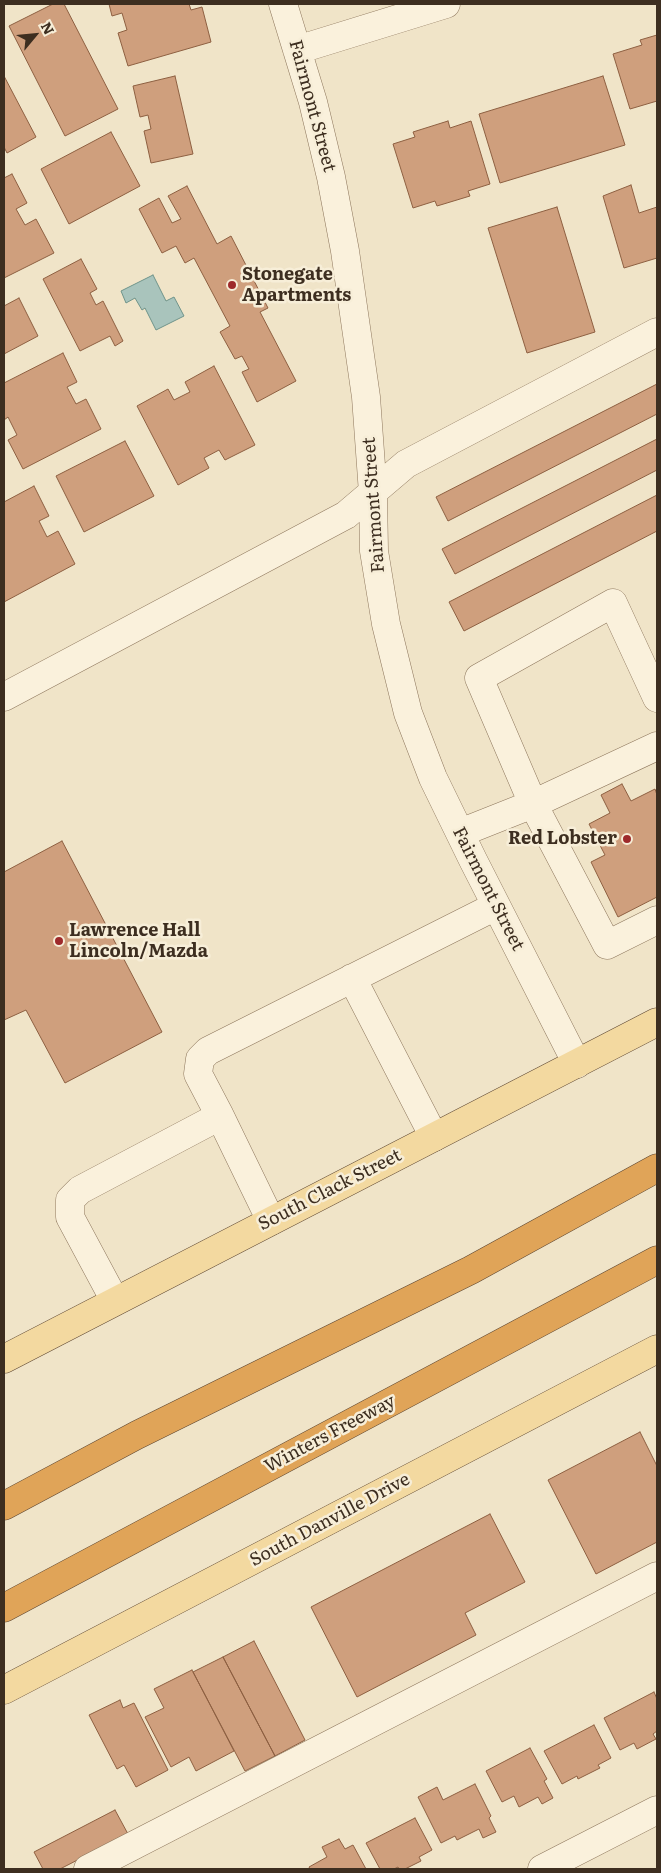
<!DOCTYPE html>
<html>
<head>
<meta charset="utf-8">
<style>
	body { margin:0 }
	#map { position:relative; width:661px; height:1873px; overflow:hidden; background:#f0e4c8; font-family:Literata,serif }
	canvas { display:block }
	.frame { position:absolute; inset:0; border:5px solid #3d2e20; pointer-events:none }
	.north { position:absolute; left:10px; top:10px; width:50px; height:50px; -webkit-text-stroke:4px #f7eed8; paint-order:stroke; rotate:62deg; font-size:14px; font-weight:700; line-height:20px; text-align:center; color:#3d2e20 }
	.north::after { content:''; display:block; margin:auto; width:18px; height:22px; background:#3d2e20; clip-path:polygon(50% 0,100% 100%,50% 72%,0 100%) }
</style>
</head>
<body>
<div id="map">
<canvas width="661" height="1873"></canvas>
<div class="frame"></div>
<div class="north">N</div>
</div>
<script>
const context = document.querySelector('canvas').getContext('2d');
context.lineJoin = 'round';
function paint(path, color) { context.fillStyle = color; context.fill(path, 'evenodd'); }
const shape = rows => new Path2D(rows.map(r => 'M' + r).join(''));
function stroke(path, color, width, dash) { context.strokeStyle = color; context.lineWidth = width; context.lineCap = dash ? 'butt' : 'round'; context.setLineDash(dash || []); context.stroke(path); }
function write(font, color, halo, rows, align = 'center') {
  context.font = font + ' Literata,serif'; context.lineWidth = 5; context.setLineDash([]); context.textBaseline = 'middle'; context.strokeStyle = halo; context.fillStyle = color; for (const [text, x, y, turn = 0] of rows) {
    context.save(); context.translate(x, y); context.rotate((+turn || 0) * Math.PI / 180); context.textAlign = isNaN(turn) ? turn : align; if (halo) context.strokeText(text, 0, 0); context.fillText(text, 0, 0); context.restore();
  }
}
const water = shape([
	[153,275,166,301,174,297,184,316,156,330,145,308,142,310,135,298,126,303,121,291,153,275]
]);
const building = shape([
	[53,4,64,4,118,109,65,136,9,26,53,4],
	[109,4,189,4,191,10,202,7,211,42,128,66,118,33,127,30,122,13,112,16,109,4],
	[657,35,657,101,630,109,613,54,642,45,640,40,657,35],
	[4,76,36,137,7,153,4,147,4,76],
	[175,76,193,154,151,163,144,131,151,129,148,115,140,117,133,86,175,76],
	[603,76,625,145,500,183,479,114,603,76],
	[448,121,450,128,471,121,490,184,468,191,470,196,437,206,435,201,413,208,393,144,415,137,413,132,448,121],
	[111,132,140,186,69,224,41,169,111,132],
	[12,174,27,203,16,209,25,225,36,219,54,253,4,278,4,178,12,174],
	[631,185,639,213,657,207,657,258,624,268,603,196,631,185],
	[187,186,217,244,231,236,268,308,260,312,296,381,257,402,242,372,249,369,242,356,235,359,220,332,230,326,194,258,185,263,176,246,162,253,139,209,159,198,172,223,181,219,168,196,187,186],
	[557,207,595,332,527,353,488,228,557,207],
	[81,259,97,289,90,293,96,305,103,301,123,341,115,346,110,336,80,351,43,279,81,259],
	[19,298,38,336,4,354,4,306,19,298],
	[63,353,77,382,67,387,76,404,86,399,101,429,23,469,8,440,17,435,8,417,4,420,4,383,63,353],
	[214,366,255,445,225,460,219,450,204,458,209,468,178,485,137,406,168,389,174,400,190,392,185,382,214,366],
	[657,384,657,414,448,521,436,497,657,384],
	[657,439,657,470,455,574,442,549,657,439],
	[125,441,154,496,84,532,56,476,125,441],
	[34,486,49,516,39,521,47,537,58,531,75,564,4,602,4,502,34,486],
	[657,495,657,531,464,631,449,602,657,495],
	[622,784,631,801,655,789,657,795,657,897,618,917,591,862,605,855,589,824,610,813,601,795,622,784],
	[62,841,162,1032,65,1083,26,1010,4,1020,4,872,62,841],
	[640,1432,657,1466,657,1542,596,1574,548,1480,640,1432],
	[490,1514,525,1582,465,1613,476,1635,357,1697,311,1607,490,1514],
	[254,1641,305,1740,275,1756,223,1657,254,1641],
	[223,1657,275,1756,245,1771,193,1672,223,1657],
	[192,1670,234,1751,196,1771,189,1757,171,1767,145,1717,164,1708,154,1689,192,1670],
	[654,1692,657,1699,657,1731,653,1734,656,1739,637,1749,634,1743,620,1750,604,1718,654,1692],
	[120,1700,123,1708,134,1703,168,1770,136,1787,124,1765,117,1769,89,1715,120,1700],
	[594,1725,611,1758,598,1765,600,1768,578,1779,577,1776,562,1784,544,1751,594,1725],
	[530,1748,547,1779,544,1781,553,1798,542,1804,538,1797,519,1807,514,1796,502,1802,486,1771,530,1748],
	[475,1784,491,1816,489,1818,496,1832,483,1838,479,1829,457,1840,455,1836,441,1843,418,1797,437,1787,443,1800,475,1784],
	[115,1810,128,1834,60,1869,43,1869,34,1852,115,1810],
	[415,1818,432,1850,419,1857,421,1861,405,1869,399,1869,398,1867,394,1869,380,1869,366,1843,415,1818],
	[339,1839,345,1849,353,1845,366,1869,310,1869,309,1867,327,1857,322,1847,339,1839]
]);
const minor = shape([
	[283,4,313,102,331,177,345,251,366,397,373,493,374,551,386,624,408,713,433,778,473,860,577,1064],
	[297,50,446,4],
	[4,697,346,515,406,464,657,332],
	[657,698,613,603,479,678,533,804,657,746],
	[460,833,533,804,607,945,657,920],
	[352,978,434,1137],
	[220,1116,198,1074,200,1059,208,1051,496,906],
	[115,1301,70,1217,70,1200,80,1190,220,1116,271,1221],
	[88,1869,657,1576],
	[542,1869,657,1810]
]);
const major = shape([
	[4,1359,657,1022],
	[4,1690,657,1349]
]);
const highway = shape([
	[4,1506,137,1435,471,1270,657,1168],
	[4,1608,657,1260]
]);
const markers = [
	[232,285,5,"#9e2a2b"],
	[627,839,5,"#9e2a2b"],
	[59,941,5,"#9e2a2b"]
];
const streetNames = [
	["Fairmont Street",312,106,75],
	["Fairmont Street",374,505,-94],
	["Fairmont Street",488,889,63],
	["South Clack Street",330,1190,-27],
	["Winters Freeway",330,1434,-28],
	["South Danville Drive",330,1520,-28]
];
const poiNames = [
	["Stonegate",242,275],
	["Apartments",242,296],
	["Red Lobster",617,839,"right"],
	["Lawrence Hall",69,931],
	["Lincoln/Mazda",69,952]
];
paint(water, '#a9c4bc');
stroke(water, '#6f938a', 1);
paint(building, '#cf9f7d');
stroke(building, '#8d5f41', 1);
stroke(minor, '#8d765c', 29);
stroke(major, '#5b4430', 29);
stroke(highway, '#5b4430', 29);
stroke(minor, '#faf1dc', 28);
stroke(major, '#f3d9a0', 28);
stroke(highway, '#e0a458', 28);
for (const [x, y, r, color] of markers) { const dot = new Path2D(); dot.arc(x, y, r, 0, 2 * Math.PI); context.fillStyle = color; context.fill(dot); stroke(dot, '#f7eed8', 2); }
write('18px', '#3d2e20', '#f7eed8', streetNames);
write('bold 18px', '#3d2e20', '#f7eed8', poiNames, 'left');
</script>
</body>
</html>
